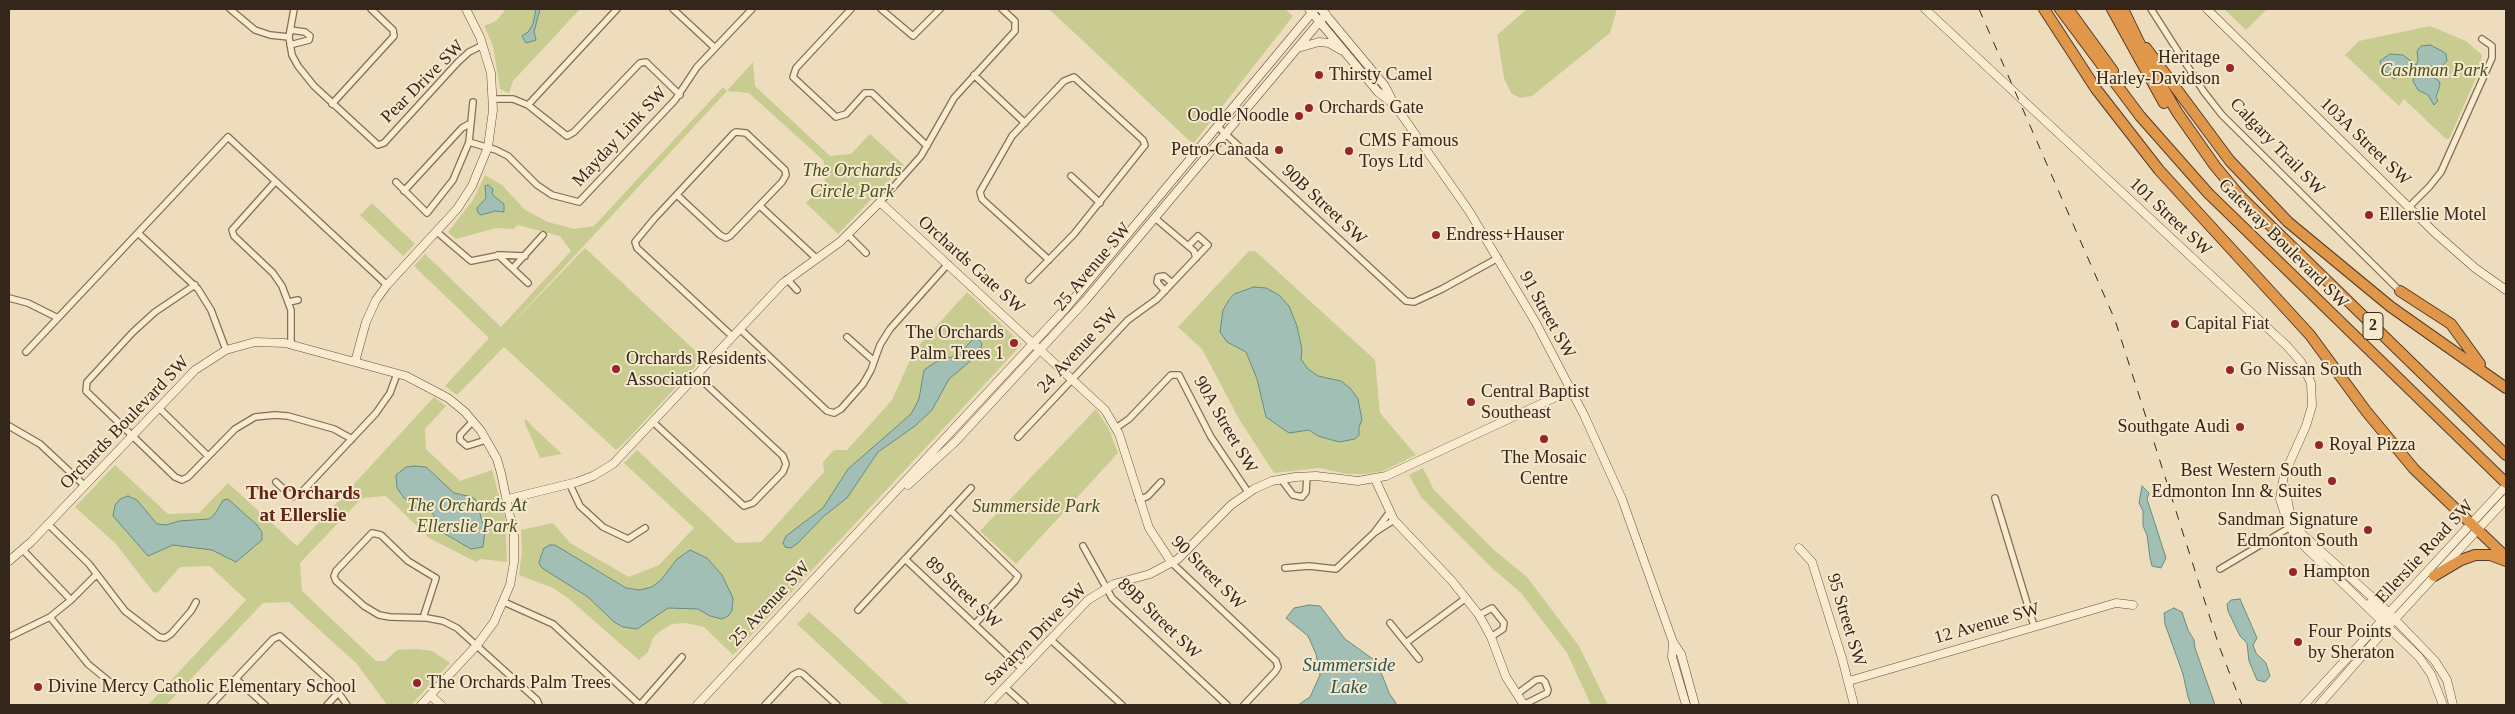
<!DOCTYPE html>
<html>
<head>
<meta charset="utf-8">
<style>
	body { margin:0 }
	#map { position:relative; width:2515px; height:714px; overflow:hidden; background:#eeddbd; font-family:"Times New Roman",serif }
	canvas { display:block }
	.frame { position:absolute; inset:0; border:10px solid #35261b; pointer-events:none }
</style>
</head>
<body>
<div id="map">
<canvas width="2515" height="714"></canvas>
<div class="frame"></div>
</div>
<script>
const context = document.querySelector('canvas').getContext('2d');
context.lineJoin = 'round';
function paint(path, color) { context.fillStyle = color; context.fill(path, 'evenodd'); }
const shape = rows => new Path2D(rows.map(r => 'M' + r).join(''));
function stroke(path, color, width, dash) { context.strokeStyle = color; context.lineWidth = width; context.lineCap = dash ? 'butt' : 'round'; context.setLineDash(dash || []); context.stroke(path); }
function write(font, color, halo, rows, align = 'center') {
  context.font = font + ' "Times New Roman",serif'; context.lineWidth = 4; context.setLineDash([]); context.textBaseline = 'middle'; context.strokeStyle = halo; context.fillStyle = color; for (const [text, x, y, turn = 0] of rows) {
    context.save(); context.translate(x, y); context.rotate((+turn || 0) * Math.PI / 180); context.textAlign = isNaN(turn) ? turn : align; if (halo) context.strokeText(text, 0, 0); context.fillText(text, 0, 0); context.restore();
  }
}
const green = shape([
	[506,9,580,9,513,81,509,93,500,89,493,46,484,26,496,21],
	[1049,9,1285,9,1293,16,1193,144],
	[1527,9,1617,9,1610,33,1532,96,1520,98,1511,93,1504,78,1497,35],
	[2224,9,2267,9,2246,30],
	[2430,26,2466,41,2482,55,2480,69,2449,139,2446,139,2404,99,2399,106,2345,55,2359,41],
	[753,62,755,86,830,156,851,154,870,134,904,165,838,234,806,203,825,183,824,161,749,93,727,91,507,329,585,248,703,358,626,441,616,450,504,347,457,395,445,386,489,338,414,266,425,254,501,327,571,251,560,236,518,225,513,229,496,228,456,239,448,232,473,200,485,175,502,185,525,210,548,222,574,229,594,226,723,87,727,91],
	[372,203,415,244,403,256,360,215],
	[1249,251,1255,251,1375,360,1380,413,1416,455,1383,471,1365,474,1347,474,1319,468,1274,473,1239,419,1202,349,1178,327],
	[967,292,1022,344,733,655,704,627,686,623,672,624,659,632,653,638,648,652,639,660,568,598,553,588,519,575,522,551,521,530,553,523,570,543,629,577,659,565,694,528,624,463,637,450,736,543,761,542,824,472,823,462,834,450,847,450,892,400,914,351],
	[434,397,446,406,425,429,426,449,460,481,492,470,505,518,507,562,481,559,476,562,429,538,386,496,362,498,300,563,302,591,376,661,385,661,397,650,418,649,432,651,450,663,411,705,387,705,357,664,289,602,263,603,166,705,148,705,246,600,210,566,180,567,158,592,154,593,116,544,75,507,115,465,168,514,199,513,228,483,297,546],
	[1096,409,1109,429,1118,453,1016,564,980,531],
	[526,419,532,426,562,454,540,458,524,421],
	[1423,468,1434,490,1494,550,1527,577,1579,646,1608,705,1591,705,1567,653,1521,593,1493,569,1421,497,1409,475],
	[809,612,837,637,910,705,884,705,797,624]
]);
const water = shape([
	[536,9,540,9,534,32,536,40,526,43,522,36,528,32,533,24,536,9],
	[2430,45,2442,51,2446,54,2447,61,2440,68,2426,66,2423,69,2439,81,2440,85,2436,97,2438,101,2434,105,2428,95,2418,90,2413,81,2415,71,2406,71,2394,79,2382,68,2380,61,2390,54,2403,55,2416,65,2418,61,2417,51,2421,46,2430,45],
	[488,185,493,189,492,194,495,197,504,204,504,212,495,211,481,215,478,213,477,208,486,198,485,186,488,185],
	[1254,287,1266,288,1279,295,1289,306,1297,326,1302,350,1301,359,1308,369,1318,376,1341,381,1350,388,1358,399,1362,420,1359,427,1359,435,1355,439,1339,442,1318,436,1309,430,1289,433,1266,417,1257,379,1246,352,1227,342,1220,332,1223,310,1229,300,1234,294,1254,287],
	[978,339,982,343,980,353,949,379,932,410,915,426,878,452,847,498,824,516,798,543,791,548,785,547,783,543,786,536,823,508,848,469,911,414,919,399,924,370,939,360,952,357,962,351,972,340,978,339],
	[415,466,426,467,454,493,472,497,476,500,485,531,483,547,471,549,440,531,433,520,434,515,431,512,419,511,404,498,397,488,396,475,406,467,415,466],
	[2142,486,2149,493,2147,499,2166,558,2161,568,2152,566,2150,558,2147,535,2143,526,2143,511,2139,503,2142,486],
	[128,496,137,500,157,524,166,525,179,521,209,519,215,514,223,500,228,499,257,525,262,532,262,540,236,562,212,550,173,545,148,556,113,516,115,505,120,499,128,496],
	[550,545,555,545,626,588,640,590,652,587,661,580,677,559,690,550,707,558,722,575,733,598,732,611,728,616,722,619,710,616,698,609,668,608,637,629,623,627,614,622,588,597,542,568,539,563,541,556,544,548,550,545],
	[2240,599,2257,638,2253,645,2256,653,2266,663,2270,676,2265,682,2257,680,2249,661,2247,643,2240,636,2228,611,2227,604,2231,600,2240,599],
	[1309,605,1320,606,1345,639,1377,662,1389,693,1397,705,1298,705,1310,697,1320,675,1316,654,1308,636,1286,618,1294,608,1309,605],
	[2174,608,2182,612,2188,630,2194,640,2195,648,2215,705,2191,705,2188,697,2183,674,2165,624,2164,613,2174,608]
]);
const street = shape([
	[230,9,255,30,270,35,289,37],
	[294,9,289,37,292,55,298,66,314,86,378,145,384,143,458,62,469,52,483,45],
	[673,9,715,48],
	[851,9,796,68,793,77,836,117,846,114,865,93,872,93,927,146],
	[881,9,913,36,940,9],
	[2151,9,2204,92,2222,115,2400,291],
	[290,30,305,32,310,36,309,40,290,45],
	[974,75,1025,123],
	[494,99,513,99,528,105,567,136,574,132,640,63,646,62,680,95],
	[473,102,469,142,496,150,508,156,537,185,552,195,579,202,675,100,697,67,752,9],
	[332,104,394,36,393,30,371,9],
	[528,105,617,9],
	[1218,127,1406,301,1414,302,1442,289,1498,258],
	[1071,176,1100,203],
	[275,182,232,230,234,236,273,273,282,286,291,310,291,345],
	[396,182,427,213,453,180,469,142],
	[404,191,462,128,471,123],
	[677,195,720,235,726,238,730,236,782,182,786,175,785,170,746,133,736,132,734,133,654,219,635,242,637,248,732,336],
	[880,202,921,156,954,98,1015,31,1015,21,1002,9],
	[760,206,816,258],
	[2409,207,2429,187,2441,172,2492,58,2492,46,2482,39],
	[1155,218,1194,251,1196,258],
	[437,232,471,261,501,255,525,256],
	[138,233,198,289,211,310,226,350],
	[848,235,866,253],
	[498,255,528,283],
	[513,268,543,235],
	[787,279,797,290],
	[1029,280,1074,234,1145,145,1143,140,1074,77,1064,81,1012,136,980,192,982,199,1049,260],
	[195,285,155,312,133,332,87,382,86,391,175,477,182,480,188,477,235,429,255,417,275,415,288,416,334,429,352,439],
	[1165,291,1157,282,1158,277,1164,276,1172,283],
	[9,298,28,303,58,318],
	[289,302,298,300],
	[740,329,827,411,834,413,841,409,863,384,871,370,880,345,890,329,948,264],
	[847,337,874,361],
	[26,352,228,137,387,285],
	[159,408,208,456],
	[473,421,460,435,460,440,467,446,486,440],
	[653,422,744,506,753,503,783,472,786,464,783,456,696,375],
	[9,426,40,444,85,486],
	[1116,428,1129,419,1171,375,1179,375,1211,437,1248,492],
	[1018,437,1128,320,1157,299,1208,245,1198,236,1188,246],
	[1281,479,1293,495,1302,497,1306,492,1307,476],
	[276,482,292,497,300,494,376,413,390,393,397,374],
	[570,485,580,506,603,527,628,539,645,528],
	[1995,498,2034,626],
	[1139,500,1148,496,1161,482],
	[950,510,1018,576,1015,581,975,624],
	[48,524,89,564,125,611,159,637,165,638,171,634,191,611,196,602],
	[1374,533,1394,520],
	[1083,546,1112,598,1227,705],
	[23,550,71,600],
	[905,559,1022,669],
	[1172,563,1276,661,1278,667,1275,672,1244,705],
	[1285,568,1309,566,1336,569,1374,533,1389,513],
	[2220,569,2292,526],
	[504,602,553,624,640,705],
	[858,610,971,488],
	[1479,615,1492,608,1504,623,1503,629,1491,637],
	[50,617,88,664,116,687],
	[423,618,436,578,408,561,381,535,372,533,336,571,334,576,336,581,364,606,379,615,390,617,427,618,443,621,457,628,537,700,539,705],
	[1390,623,1419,659],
	[9,637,50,617,71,600,97,574],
	[1050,639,1122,705],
	[1407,642,1466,598],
	[236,679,265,705],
	[1005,687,1025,705],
	[1517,694,1536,680,1542,679,1545,682,1548,690,1547,693,1523,705],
	[211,705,273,639,280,636,331,682,347,705],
	[327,705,339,692],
	[640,705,682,657],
	[765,705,793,675,799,672,803,674,837,705]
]);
const secondary = shape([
	[1309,9,1378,92,1392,103],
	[1321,9,1385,86,1394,104,1469,211,1536,323,1584,415,1622,499,1673,642,1681,654,1695,705],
	[1925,9,2287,346,2301,362,2311,383,2312,406,2306,426,2284,475,2280,499,2288,524,2298,540,2419,657,2431,674,2443,705],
	[2207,9,2434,232,2475,268,2506,290],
	[1298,48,1319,42,1329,43,1341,50],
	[355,362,366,322,376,300,387,285,457,209,472,186,488,147,493,110,491,73,480,37,466,9],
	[1375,479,1394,520,1452,581,1479,615,1491,637,1506,677,1524,705],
	[908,485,955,442,1085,301,1326,14],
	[2285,487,2290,513,2302,534,2383,607,2435,661,2447,680,2453,705],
	[508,499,577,482,593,476,613,464,783,283,840,242,880,202,1105,410,1119,434,1149,528,1172,563],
	[1799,548,1812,562,1842,658,1854,705],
	[9,561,31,542,195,370,226,350,255,342,285,343,406,376,448,398,465,412,481,431,497,459,501,473,514,536,514,562,510,585,494,622,477,645,421,705],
	[2370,603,2390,619],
	[1673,642,1672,657,1686,705],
	[1849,681,2116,603,2133,605],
	[430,695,441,705],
	[697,705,1066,308,1315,9],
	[988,705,1088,600,1114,584,1150,574,1178,559,1231,505,1254,489,1272,481,1295,477,1316,476,1358,481,1386,476,1571,390],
	[2304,705,2506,486],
	[2319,705,2383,632,2506,499]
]);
const highway = shape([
	[2044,9,2096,89,2159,170,2310,335,2366,411,2414,469,2506,557],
	[2060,9,2140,116,2208,193,2506,483],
	[2068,9,2113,71],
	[2112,9,2164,103],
	[2123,9,2151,67,2177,112,2215,166,2240,196,2506,455],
	[2146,48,2230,161,2288,222,2391,307,2506,388],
	[2400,291,2451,324,2480,364],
	[2434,576,2461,560,2475,555,2490,555,2506,561]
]);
const rail = shape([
	[1979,9,2115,320,2219,646,2242,705]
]);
const markers = [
	[2230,68,5,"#96252c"],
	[1319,75,5,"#96252c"],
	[1309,108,5,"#96252c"],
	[1299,116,5,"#96252c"],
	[1279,150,5,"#96252c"],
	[1349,151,5,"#96252c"],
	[2369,215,5,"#96252c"],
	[1436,235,5,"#96252c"],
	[2175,324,5,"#96252c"],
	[1014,343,5,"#96252c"],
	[616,369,5,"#96252c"],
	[2230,370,5,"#96252c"],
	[1471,402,5,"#96252c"],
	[2240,427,5,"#96252c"],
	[1544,439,5,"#96252c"],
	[2319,445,5,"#96252c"],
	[2332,481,5,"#96252c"],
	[2368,530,5,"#96252c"],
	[2293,572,5,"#96252c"],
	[2298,642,5,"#96252c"],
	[417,683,5,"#96252c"],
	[38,687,5,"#96252c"]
];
const shields = [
	[2373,326,20]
];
const shieldNames = [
	["2",2373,326]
];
const poiNames = [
	["Heritage",2220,58,"right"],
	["Harley-Davidson",2220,79,"right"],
	["Thirsty Camel",1329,75],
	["Orchards Gate",1319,108],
	["Oodle Noodle",1289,116,"right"],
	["CMS Famous",1359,141],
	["Toys Ltd",1359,162],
	["Petro-Canada",1269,150,"right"],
	["Ellerslie Motel",2379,215],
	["Endress+Hauser",1446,235],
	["Capital Fiat",2185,324],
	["The Orchards",1004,333,"right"],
	["Palm Trees 1",1004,354,"right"],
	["Orchards Residents",626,359],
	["Association",626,380],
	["Go Nissan South",2240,370],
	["Central Baptist",1481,392],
	["Southeast",1481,413],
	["Southgate Audi",2230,427,"right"],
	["Royal Pizza",2329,445],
	["The Mosaic",1544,458,"center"],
	["Centre",1544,479,"center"],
	["Best Western South",2322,471,"right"],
	["Edmonton Inn & Suites",2322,492,"right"],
	["Sandman Signature",2358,520,"right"],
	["Edmonton South",2358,541,"right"],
	["Hampton",2303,572],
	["Four Points",2308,632],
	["by Sheraton",2308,653],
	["The Orchards Palm Trees",427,683],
	["Divine Mercy Catholic Elementary School",48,687]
];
const parkNames = [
	["Cashman Park",2434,71],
	["The Orchards",852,171],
	["Circle Park",852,192],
	["The Orchards At",467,506],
	["Ellerslie Park",467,527],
	["Summerside Park",1036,507]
];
const streetNames = [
	["Pear Drive SW",423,82,-45],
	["Mayday Link SW",620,137,-47],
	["103A Street SW",2365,142,44],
	["Calgary Trail SW",2277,147,46],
	["90B Street SW",1324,205,43],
	["101 Street SW",2170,217,43],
	["Gateway Boulevard SW",2283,244,45],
	["Orchards Gate SW",971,265,42],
	["25 Avenue SW",1093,267,-50],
	["91 Street SW",1547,315,61],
	["24 Avenue SW",1078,351,-47],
	["Orchards Boulevard SW",125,423,-46],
	["90A Street SW",1225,425,60],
	["Ellerslie Road SW",2425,552,-47],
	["90 Street SW",1208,573,45],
	["89 Street SW",963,593,43],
	["25 Avenue SW",770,604,-47],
	["89B Street SW",1159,619,44],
	["95 Street SW",1846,620,73],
	["12 Avenue SW",1987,624,-16],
	["Savaryn Drive SW",1036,635,-45]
];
const neighbourhoodNames = [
	["The Orchards",303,494],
	["at Ellerslie",303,516]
];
const waterNames = [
	["Summerside",1349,666],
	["Lake",1349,688]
];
paint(green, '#c8cc91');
paint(water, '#a1bfb5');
stroke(water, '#688d82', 1);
stroke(street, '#866d56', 8);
stroke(secondary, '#684e3a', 9);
stroke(highway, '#533c2b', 12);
stroke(street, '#f9ebd0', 5.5);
stroke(secondary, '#f9ebd0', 8);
stroke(highway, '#e1974a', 10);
stroke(rail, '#35261b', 1, [9, 9]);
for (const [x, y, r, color] of markers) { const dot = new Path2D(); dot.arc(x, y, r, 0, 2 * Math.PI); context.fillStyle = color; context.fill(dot); stroke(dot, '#f6e8cd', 2); }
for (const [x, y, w] of shields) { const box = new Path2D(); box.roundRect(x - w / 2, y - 13.5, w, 27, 4); context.fillStyle = '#f6e8cd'; context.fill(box); stroke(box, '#35261b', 1); }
write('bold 16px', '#35261b', null, shieldNames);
write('18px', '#35261b', '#f6e8cd', poiNames, 'left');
write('italic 18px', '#485221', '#f6e8cd', parkNames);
write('18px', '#35261b', '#f6e8cd', streetNames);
write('bold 19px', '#62251a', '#f6e8cd', neighbourhoodNames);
write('italic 19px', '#2a5550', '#f6e8cd', waterNames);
</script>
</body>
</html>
